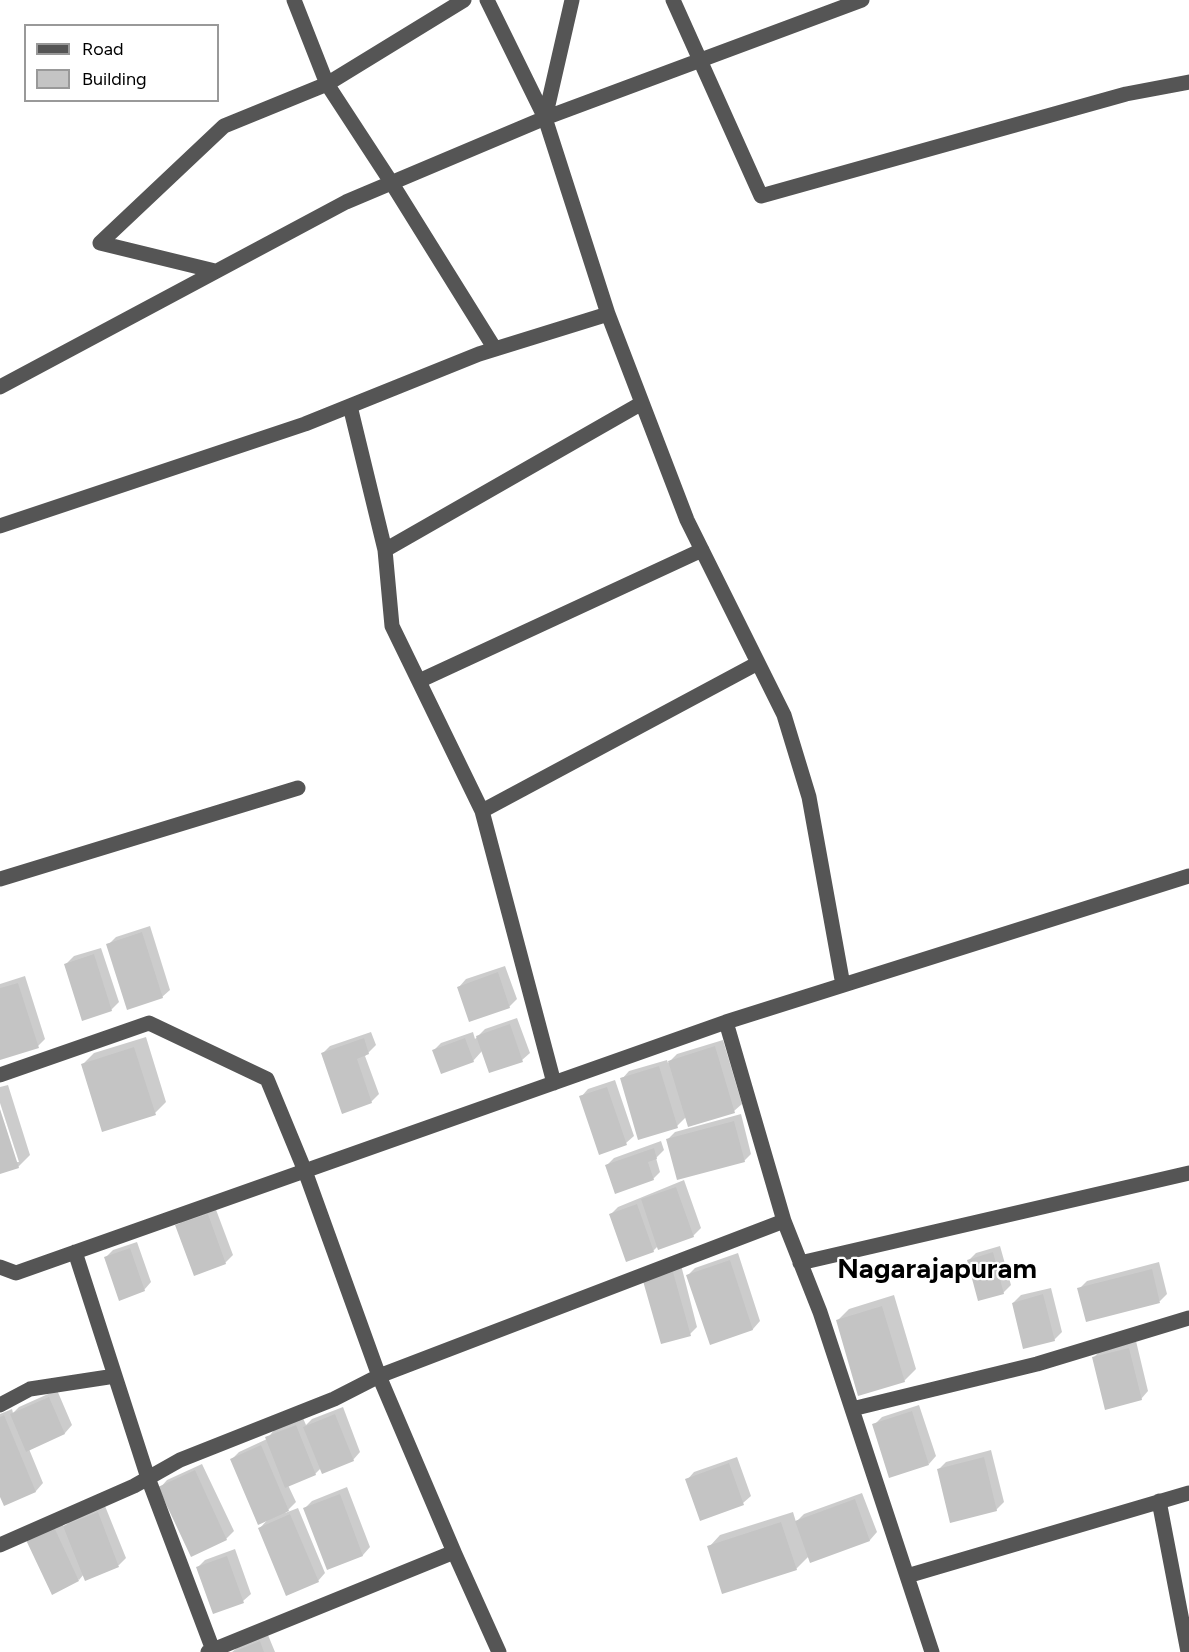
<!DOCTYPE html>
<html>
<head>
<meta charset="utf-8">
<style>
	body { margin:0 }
	#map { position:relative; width:1189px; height:1652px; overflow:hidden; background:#fff; font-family:Figtree,sans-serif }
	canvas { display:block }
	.legend { position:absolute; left:24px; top:24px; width:195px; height:78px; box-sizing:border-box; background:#fff; border:2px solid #999; margin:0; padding:8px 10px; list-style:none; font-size:18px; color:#000 }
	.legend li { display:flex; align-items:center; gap:12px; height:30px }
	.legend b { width:30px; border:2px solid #999 }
</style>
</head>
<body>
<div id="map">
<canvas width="1189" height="1652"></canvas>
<ul class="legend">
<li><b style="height:8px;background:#555"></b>Road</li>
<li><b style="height:16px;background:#c4c4c4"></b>Building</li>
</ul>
</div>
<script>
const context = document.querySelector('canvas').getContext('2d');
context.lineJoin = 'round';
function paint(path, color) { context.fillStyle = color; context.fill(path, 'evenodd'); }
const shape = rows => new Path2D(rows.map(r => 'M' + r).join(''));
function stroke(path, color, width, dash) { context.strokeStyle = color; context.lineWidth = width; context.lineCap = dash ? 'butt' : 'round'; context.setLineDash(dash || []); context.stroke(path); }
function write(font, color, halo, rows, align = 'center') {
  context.font = font + ' Figtree,sans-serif'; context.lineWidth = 4.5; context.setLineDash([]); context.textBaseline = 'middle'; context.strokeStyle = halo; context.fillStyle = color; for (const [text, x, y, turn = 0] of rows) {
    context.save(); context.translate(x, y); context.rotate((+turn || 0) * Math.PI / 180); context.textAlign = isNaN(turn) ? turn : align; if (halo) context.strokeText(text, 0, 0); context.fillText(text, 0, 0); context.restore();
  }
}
const shadow = shape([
	[150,926,170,990,162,997,108,945,116,937],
	[101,948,119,1002,111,1010,66,964,74,956],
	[505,966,517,999,509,1007,459,987,466,979],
	[25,976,45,1039,38,1046,0,1059,0,984],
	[517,1018,530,1053,522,1060,482,1051,473,1061,434,1050,441,1043,473,1032,475,1039,485,1029],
	[371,1032,376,1045,365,1056,379,1094,371,1102,322,1054,330,1046],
	[146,1037,166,1102,155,1113,83,1064,94,1053],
	[723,1040,742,1104,734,1111,686,1117,677,1126,622,1079,629,1071,667,1060,668,1063,677,1054],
	[615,1080,634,1136,626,1143,600,1153,581,1097,588,1089],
	[8,1085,30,1155,18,1167,0,1173,0,1112,16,1162,19,1162,0,1103,0,1087],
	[741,1114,751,1154,744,1161,668,1139,675,1132],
	[661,1141,664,1150,656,1158,660,1172,653,1179,607,1165,614,1158],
	[684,1180,701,1228,693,1236,658,1246,653,1251,611,1214,618,1207],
	[215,1207,233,1255,225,1263,177,1226,185,1218],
	[137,1242,151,1282,144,1290,105,1258,113,1250],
	[1000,1246,1011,1285,1003,1293,969,1260,976,1253],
	[738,1253,760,1321,753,1329,711,1343,688,1275,695,1268],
	[1159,1262,1167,1294,1160,1301,1079,1289,1087,1281],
	[681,1265,697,1327,690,1334,645,1281],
	[1051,1288,1062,1332,1054,1340,1013,1303,1021,1295],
	[894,1295,916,1369,904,1381,837,1321,849,1309],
	[1136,1341,1148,1391,1141,1399,1094,1357,1101,1350],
	[57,1390,72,1425,65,1433,29,1449,43,1483,36,1491,5,1504,0,1493,0,1414,12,1409,13,1413,19,1407],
	[919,1405,936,1456,929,1464,874,1425,882,1417],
	[343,1407,360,1452,353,1460,321,1468,315,1474,288,1485,296,1502,285,1513,298,1508,325,1573,318,1581,260,1528,269,1518,232,1459,239,1452,267,1439,274,1430,303,1418,306,1425,312,1419],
	[991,1450,1004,1502,996,1510,939,1469,946,1462],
	[737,1457,751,1496,743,1503,701,1519,687,1480,694,1472],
	[202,1464,234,1531,226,1539,192,1555,160,1488,167,1480],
	[347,1487,370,1547,363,1555,328,1568,305,1508,312,1501],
	[862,1493,877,1532,870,1540,811,1561,809,1556,796,1569,709,1547,720,1535,793,1512,796,1522,804,1514],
	[105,1506,126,1558,119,1565,86,1579,84,1574,79,1580,28,1540,61,1521,64,1527,72,1519],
	[235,1549,251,1594,243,1601,198,1567,205,1560],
	[268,1635,275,1652,232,1652,238,1647]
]);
const building = shape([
	[142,932,163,998,127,1010,106,944],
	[94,954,112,1011,82,1021,64,964],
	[498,972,510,1008,469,1022,457,987],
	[18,983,39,1048,0,1060,0,988],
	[510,1024,523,1062,489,1073,476,1036],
	[364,1038,369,1054,357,1059,372,1103,342,1114,321,1053],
	[465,1038,474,1062,441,1074,432,1050],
	[715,1046,735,1113,688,1127,668,1061],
	[134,1047,156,1115,102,1132,81,1064],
	[659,1066,678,1128,638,1140,620,1078],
	[607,1087,627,1145,599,1155,579,1096],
	[0,1109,19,1168,0,1174],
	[734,1121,745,1162,677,1180,666,1139],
	[654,1148,657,1159,648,1162,654,1180,615,1194,605,1165],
	[676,1187,694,1237,658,1250,641,1199],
	[637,1204,654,1252,626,1262,609,1214],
	[208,1214,226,1264,194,1276,175,1225],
	[130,1248,145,1291,119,1301,104,1257],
	[993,1252,1004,1294,978,1301,967,1260],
	[730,1260,753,1330,710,1345,686,1275],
	[1152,1269,1160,1303,1086,1322,1077,1288],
	[673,1272,691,1336,661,1344,643,1281],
	[1043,1294,1055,1341,1023,1349,1012,1303],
	[882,1306,905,1382,858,1396,836,1320],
	[1129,1348,1142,1400,1105,1410,1092,1357],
	[49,1397,65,1434,26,1452,10,1414],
	[912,1411,929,1465,889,1478,872,1424],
	[335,1414,354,1461,322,1474,303,1427],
	[4,1415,36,1492,4,1506,0,1497,0,1417],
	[296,1425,316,1475,285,1488,265,1437],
	[261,1445,289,1511,258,1525,230,1459],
	[984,1457,997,1511,950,1523,937,1469],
	[729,1463,744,1505,700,1521,685,1479],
	[195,1470,227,1540,191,1557,158,1487],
	[340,1494,363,1556,327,1570,303,1508],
	[855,1499,870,1541,810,1563,795,1521],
	[98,1512,119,1567,85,1581,63,1526],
	[290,1514,319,1582,286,1596,258,1528],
	[781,1522,797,1570,722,1594,707,1546],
	[54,1527,79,1581,52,1595,26,1540],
	[227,1556,244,1603,213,1614,196,1567],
	[260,1641,264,1652,233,1652]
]);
const minor = shape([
	[294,0,327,84,464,0],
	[487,0,545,118,608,314,687,520,784,715,809,797,843,985],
	[673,0,761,196,1126,94,1189,82],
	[545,118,572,0],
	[215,271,100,243,224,126,327,84,391,182,495,349],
	[0,387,346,202,545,118,862,0],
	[350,406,385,550,392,626,482,811,554,1083],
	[0,526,305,424,479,354,608,314],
	[385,550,642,403],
	[419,681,702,550],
	[482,811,758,663],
	[0,879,298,788],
	[0,1075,149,1023,267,1079,305,1171,379,1376,334,1399,180,1460,134,1486,0,1545],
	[784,1221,820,1312,932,1652],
	[75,1252,148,1478,213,1650],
	[800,1263,1189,1173],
	[0,1267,16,1273,726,1022],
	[0,1405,30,1389,115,1376],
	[852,1409,1037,1364,1189,1318],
	[1159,1501,1188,1652],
	[454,1552,499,1652],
	[907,1576,1189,1493],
	[208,1652,454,1552,379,1376,784,1221,726,1022,1189,876]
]);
const districtNames = [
	["Nagarajapuram",937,1270]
];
paint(shadow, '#0003');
paint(building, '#c4c4c4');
stroke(minor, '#555', 15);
write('bold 28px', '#000', '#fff', districtNames);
</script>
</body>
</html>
